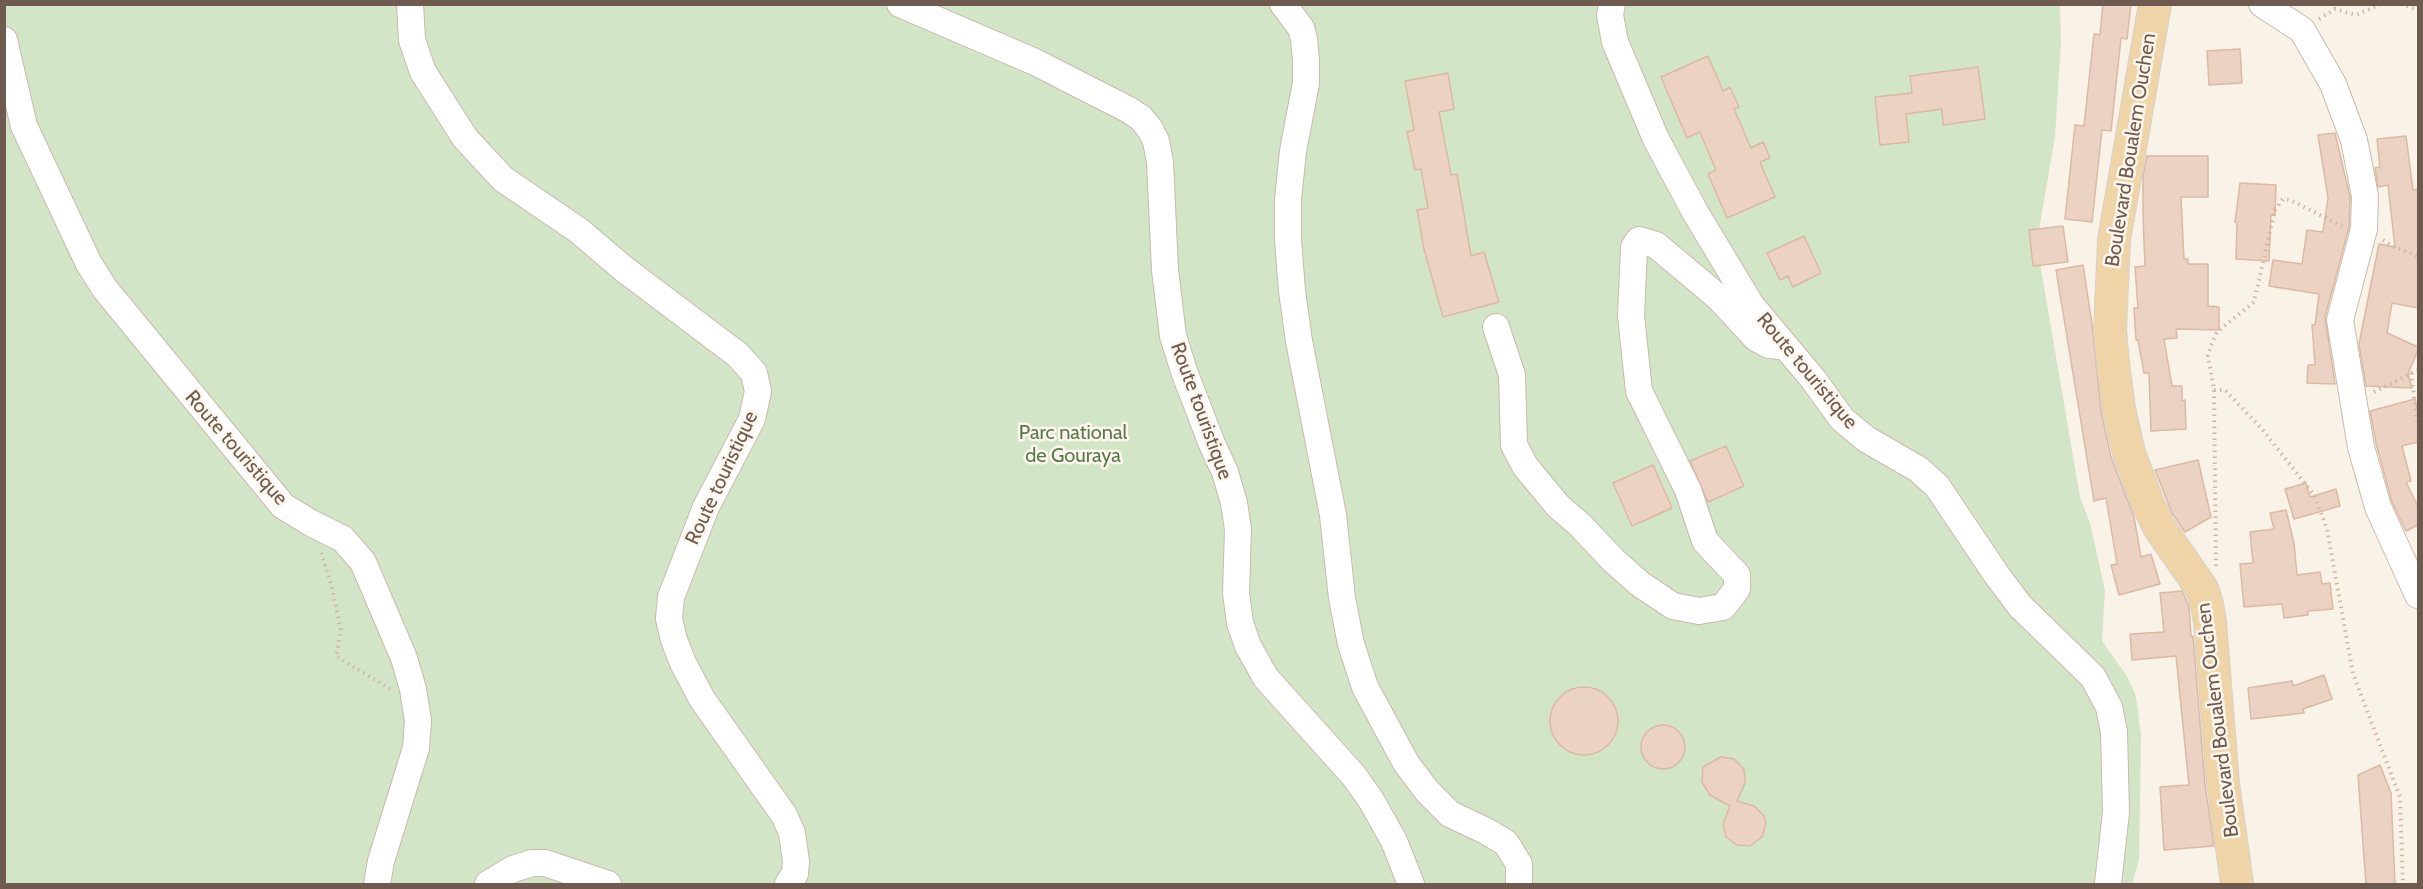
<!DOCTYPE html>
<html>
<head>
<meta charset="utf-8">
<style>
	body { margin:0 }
	#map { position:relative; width:2423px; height:889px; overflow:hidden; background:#f9f2e7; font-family:Cabin,sans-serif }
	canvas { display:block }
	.frame { position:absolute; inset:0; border:6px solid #6f5a4f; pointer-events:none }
</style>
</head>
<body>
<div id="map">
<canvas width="2423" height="889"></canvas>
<div class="frame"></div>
</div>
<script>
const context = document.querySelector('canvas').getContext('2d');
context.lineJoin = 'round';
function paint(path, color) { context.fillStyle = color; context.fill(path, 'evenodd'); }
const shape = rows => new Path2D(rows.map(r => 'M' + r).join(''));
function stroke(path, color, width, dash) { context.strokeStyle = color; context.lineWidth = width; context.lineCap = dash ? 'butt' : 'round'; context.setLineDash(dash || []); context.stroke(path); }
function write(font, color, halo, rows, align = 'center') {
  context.font = font + ' Cabin,sans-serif'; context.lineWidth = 5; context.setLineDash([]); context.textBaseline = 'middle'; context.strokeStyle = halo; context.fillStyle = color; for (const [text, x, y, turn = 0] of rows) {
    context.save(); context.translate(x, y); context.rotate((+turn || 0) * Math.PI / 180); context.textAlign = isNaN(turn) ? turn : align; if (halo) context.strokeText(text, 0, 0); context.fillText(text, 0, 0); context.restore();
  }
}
const green = shape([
	[5,5,2060,5,2061,43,2055,137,2038,235,2041,269,2080,497,2090,523,2105,590,2102,641,2127,676,2136,696,2141,736,2139,860,2132,884,5,884]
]);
const building = shape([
	[2103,4,2131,4,2127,39,2121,38,2111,131,2102,130,2092,222,2065,219,2075,125,2084,126,2094,34,2100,35,2103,4],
	[2240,49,2242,83,2209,85,2207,51,2240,49],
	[1708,56,1723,91,1730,87,1739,107,1734,109,1751,148,1763,142,1770,158,1760,162,1775,197,1727,218,1708,174,1716,170,1700,132,1687,138,1661,77,1708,56],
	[1978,67,1985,119,1943,125,1942,109,1906,114,1909,142,1880,145,1875,97,1912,93,1910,76,1978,67],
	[1448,73,1454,109,1439,112,1451,175,1457,174,1471,256,1484,252,1499,302,1443,317,1424,249,1417,210,1428,208,1421,169,1415,170,1407,132,1414,130,1405,81,1448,73],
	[2335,133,2350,197,2349,227,2325,317,2335,384,2307,383,2308,365,2315,365,2312,325,2315,325,2319,294,2269,286,2273,260,2302,264,2307,230,2323,232,2328,198,2318,135,2335,133],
	[2406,136,2413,190,2418,189,2418,308,2392,303,2387,333,2418,347,2418,350,2408,374,2412,388,2366,386,2359,344,2379,244,2395,247,2388,185,2378,187,2375,168,2380,167,2377,139,2406,136],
	[2147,156,2208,156,2208,197,2181,197,2184,259,2188,259,2188,264,2208,264,2208,306,2219,307,2219,330,2176,329,2177,338,2164,339,2172,386,2182,386,2182,401,2185,400,2186,429,2151,431,2149,373,2144,373,2138,340,2136,340,2134,308,2138,308,2135,267,2145,266,2143,216,2143,176,2147,156],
	[2240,183,2276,185,2275,215,2271,215,2269,261,2236,259,2237,223,2235,222,2240,183],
	[2063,226,2068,262,2033,266,2029,230,2063,226],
	[1804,236,1821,273,1793,287,1788,276,1780,280,1767,253,1804,236],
	[2083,265,2092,324,2101,411,2111,457,2134,517,2141,557,2151,554,2160,584,2119,595,2111,565,2117,564,2106,498,2094,501,2056,270,2083,265],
	[2415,399,2418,413,2418,442,2402,446,2411,481,2406,482,2418,507,2418,525,2406,531,2392,502,2376,443,2370,411,2415,399],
	[1726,446,1744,486,1708,502,1690,461,1726,446],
	[2198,460,2211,517,2185,532,2172,513,2155,470,2198,460],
	[1653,465,1672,508,1632,526,1613,483,1653,465],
	[2306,483,2310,497,2336,489,2340,506,2294,519,2285,489,2306,483],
	[2286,510,2294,543,2297,575,2320,572,2322,584,2330,583,2333,609,2308,611,2308,615,2284,618,2282,604,2244,607,2240,564,2253,563,2250,532,2274,529,2270,513,2286,510],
	[2182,591,2189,606,2191,637,2193,636,2205,785,2214,846,2164,850,2160,787,2189,785,2176,656,2132,660,2130,634,2164,632,2160,593,2182,591],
	[2324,675,2332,699,2303,709,2304,713,2251,719,2248,688,2292,681,2293,686,2324,675],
	'1550 721a34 34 0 1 1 68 0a34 34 0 1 1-68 0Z',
	'1641 747a22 22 0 1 1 44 0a22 22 0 1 1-44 0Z',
	[1721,757,1734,759,1744,769,1745,783,1737,801,1754,806,1764,816,1766,823,1762,837,1750,846,1737,845,1726,837,1723,824,1730,806,1710,795,1702,782,1703,767,1721,757],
	[2380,765,2391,793,2395,885,2366,885,2358,775,2380,765]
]);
const path = shape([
	[2401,4,2418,10],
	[2319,19,2335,9,2356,15,2381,4],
	[2383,240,2392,246,2418,256],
	[2411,373,2418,426],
	[2214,390,2225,390,2262,429,2314,495,2327,529,2353,674,2400,797,2403,884],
	[2374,392,2418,370],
	[321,553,330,580,341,630,336,656,390,689],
	[2216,566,2214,390,2208,356,2211,345,2217,332,2254,302,2275,210,2283,199,2290,200,2342,226]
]);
const minor = shape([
	[410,4,412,40,423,72,465,138,503,179,578,230,624,269,738,355,754,373,758,391,752,419,706,507,671,597,669,619,674,640,683,663,702,699,784,815,792,833,796,861,795,874,788,884],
	[900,4,1035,62,1129,110,1141,118,1150,129,1156,141,1160,162,1165,270,1173,336,1185,374,1212,444,1225,472,1234,503,1238,529,1236,593,1240,623,1248,646,1266,678,1354,776,1371,800,1394,841,1411,884],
	[1283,4,1301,28,1304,39,1306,61,1306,83,1293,151,1288,199,1288,240,1292,291,1299,341,1333,515,1342,598,1351,644,1365,687,1406,763,1427,791,1450,814,1486,831,1506,843,1519,864,1519,884],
	[1612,4,1610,15,1615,42,1656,139,1695,212,1751,305,1813,379,1842,419,1866,439,1918,469,1937,486,1996,574,2020,606,2093,677,2109,707,2114,732,2116,812,2108,884],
	[2262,4,2302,30,2333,84,2354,140,2365,196,2364,229,2340,320,2361,447,2378,507,2418,595],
	[4,40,24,126,89,264,105,289,283,506,311,523,343,539,363,562,404,658,413,689,418,721,416,748,381,861,377,884],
	[1496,327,1512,375,1514,445,1525,466,1558,506,1580,525,1613,560,1640,584,1673,606,1699,611,1723,607,1737,589,1737,575,1705,541,1688,490,1639,391,1631,316,1634,247,1639,240,1656,245,1718,297,1756,338,1769,345,1780,346],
	[488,884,513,869,532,863,545,863,608,884]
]);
const major = shape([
	[2155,4,2114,240,2110,330,2113,363,2119,409,2129,453,2149,506,2159,527,2202,589,2207,604,2210,622,2223,783,2237,884]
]);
const streetNames = [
	["Boulevard Boualem Ouchen",2131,150,-81],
	["Route touristique",1807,371,50],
	["Route touristique",1201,411,70],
	["Route touristique",236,448,49],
	["Route touristique",722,478,-65],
	["Boulevard Boualem Ouchen",2218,720,-97]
];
const parkNames = [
	["Parc national",1073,433],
	["de Gouraya",1073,456]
];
paint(green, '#d3e5c7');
paint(building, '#ebd2c2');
stroke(building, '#dbb9a5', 1.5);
stroke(minor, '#c9baae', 28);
stroke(major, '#d7d1ce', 34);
stroke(path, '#d0b6a5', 4, [1.5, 4.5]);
stroke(minor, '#fff', 26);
stroke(major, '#efd4a8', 32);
write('20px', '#6f5a4f', '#fcf6ed', streetNames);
write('20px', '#59794c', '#fcf6ed', parkNames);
</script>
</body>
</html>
